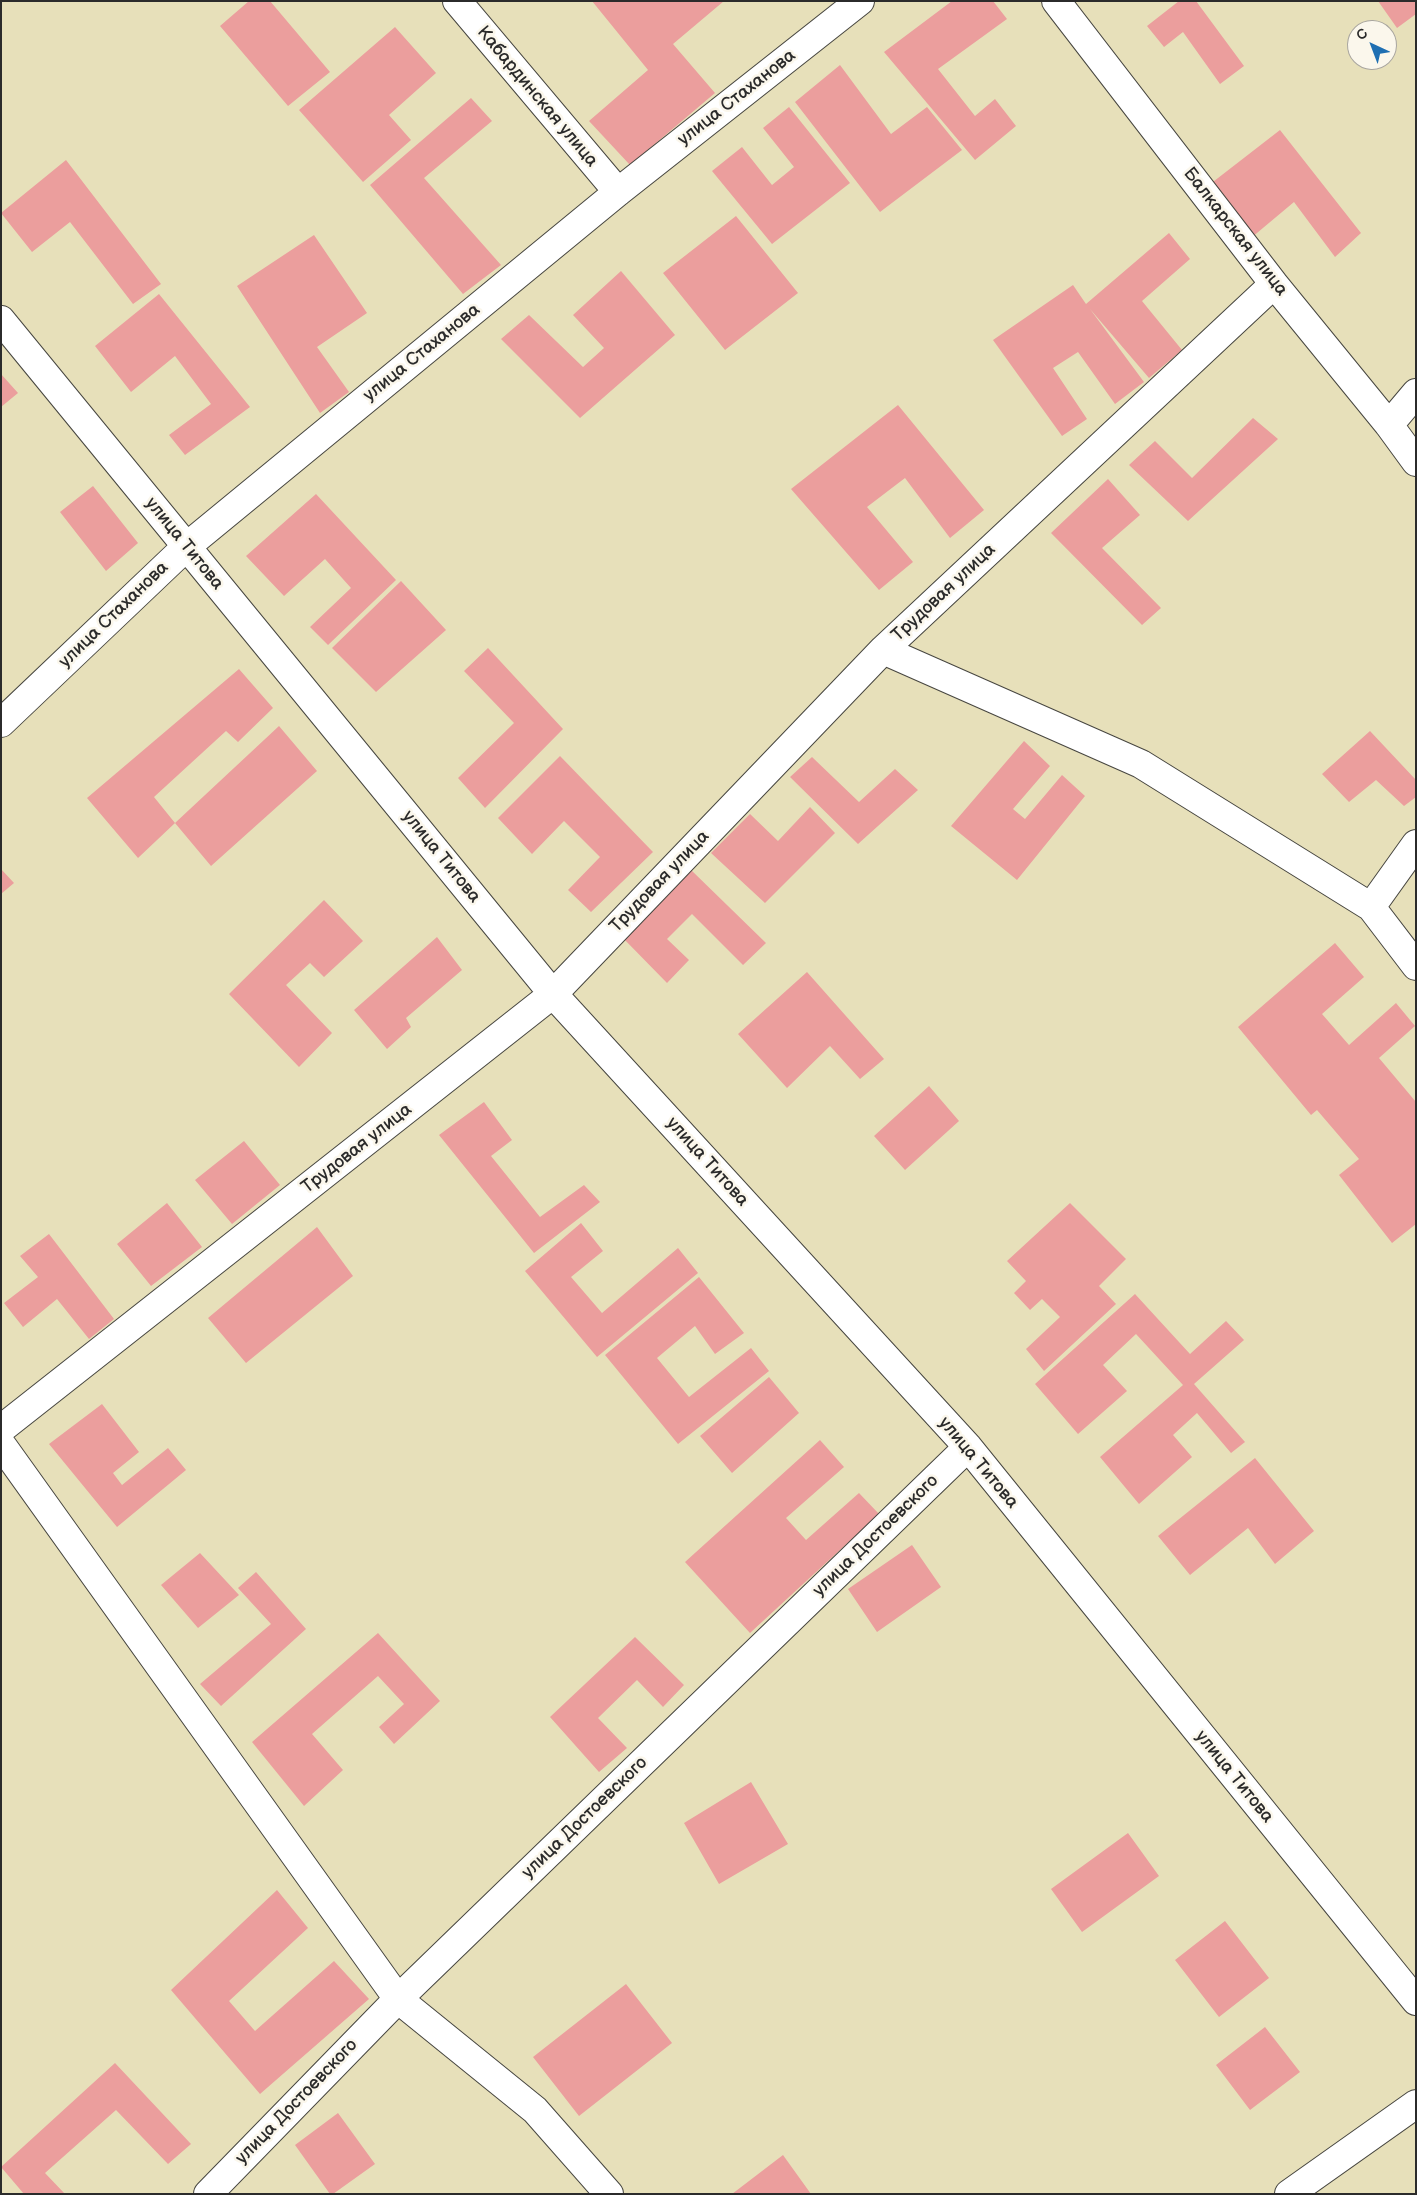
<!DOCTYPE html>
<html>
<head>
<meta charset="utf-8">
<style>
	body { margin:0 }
	#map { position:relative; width:1417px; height:2195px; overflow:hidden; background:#e7e0ba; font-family:"Balsamiq Sans",sans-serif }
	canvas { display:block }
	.frame { position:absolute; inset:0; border:2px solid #2b2b2b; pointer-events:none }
	.north { position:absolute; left:1347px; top:20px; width:50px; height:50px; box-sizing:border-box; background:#fbf7ec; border:1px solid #a8a59f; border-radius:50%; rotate:317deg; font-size:14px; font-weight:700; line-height:20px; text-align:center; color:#2b2b2b }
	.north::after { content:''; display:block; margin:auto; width:18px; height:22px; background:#1f6fb2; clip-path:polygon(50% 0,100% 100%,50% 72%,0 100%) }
</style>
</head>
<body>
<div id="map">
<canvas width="1417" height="2195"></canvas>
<div class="frame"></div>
<div class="north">С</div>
</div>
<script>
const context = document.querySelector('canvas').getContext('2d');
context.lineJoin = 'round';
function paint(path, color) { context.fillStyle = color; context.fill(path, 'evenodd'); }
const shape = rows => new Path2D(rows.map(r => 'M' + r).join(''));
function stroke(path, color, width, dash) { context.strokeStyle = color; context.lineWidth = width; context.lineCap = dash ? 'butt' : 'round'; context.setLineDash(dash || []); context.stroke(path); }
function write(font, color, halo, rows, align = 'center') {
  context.font = font + ' "Balsamiq Sans",sans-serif'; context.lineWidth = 5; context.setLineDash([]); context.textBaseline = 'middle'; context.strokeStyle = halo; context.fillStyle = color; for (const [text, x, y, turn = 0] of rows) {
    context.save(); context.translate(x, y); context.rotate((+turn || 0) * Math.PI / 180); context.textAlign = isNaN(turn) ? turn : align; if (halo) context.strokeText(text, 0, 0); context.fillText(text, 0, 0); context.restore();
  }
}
const building = shape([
	[249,1,270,1,330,72,288,106,220,26],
	[592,1,724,1,673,44,715,93,630,165,589,121,648,70],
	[952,1,993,1,1007,19,938,69,975,116,995,99,1016,126,975,160,884,52],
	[1179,1,1196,1,1244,66,1220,84,1183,32,1164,47,1147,26],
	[1378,1,1416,1,1416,14,1397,28],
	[395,27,436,73,389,115,411,140,363,182,299,110],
	[840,65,891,134,927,107,962,150,880,212,795,102],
	[471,98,492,121,424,178,501,265,463,294,370,185],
	[789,107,850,183,772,244,712,171,742,147,772,185,794,167,763,128],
	[1280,130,1361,233,1335,257,1294,202,1251,238,1209,185],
	[66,160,161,284,133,304,70,222,32,252,1,213],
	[736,216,798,293,725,350,663,273],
	[1169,233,1190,259,1142,301,1182,350,1149,378,1090,309,1144,382,1115,404,1078,352,1053,368,1087,419,1062,436,993,340,1073,285,1086,304],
	[314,235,367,313,317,347,349,392,320,413,237,286],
	[621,271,675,335,580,418,501,339,529,315,583,367,604,348,573,315],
	[159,294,250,407,185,455,169,435,211,404,175,356,131,392,95,346],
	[1,374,18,393,1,407],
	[898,405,984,510,950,538,905,478,867,507,913,562,879,590,791,489],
	[1253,418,1278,439,1188,521,1129,465,1155,441,1192,478],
	[1108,479,1140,515,1102,548,1161,608,1142,625,1051,533],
	[93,486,138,543,106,571,60,512],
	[316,494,396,580,328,645,310,627,351,588,325,559,284,596,246,556],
	[401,581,446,630,376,692,332,648],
	[488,648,563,729,485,808,458,778,514,723,464,671],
	[239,669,273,708,238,742,226,731,154,797,175,823,138,858,87,798],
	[279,726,317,771,211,866,175,823],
	[1370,731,1416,780,1416,797,1404,806,1376,780,1349,802,1322,774],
	[1024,741,1050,766,1013,809,1025,819,1062,775,1085,796,1017,880,951,826],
	[560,756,653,852,591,912,568,890,600,857,564,821,532,854,498,818],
	[812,757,859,802,895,769,918,790,858,844,790,777],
	[810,807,835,833,765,903,711,853,750,814,778,841],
	[689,868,766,943,743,965,692,914,667,939,689,960,667,983,621,936],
	[1,869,14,883,1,894],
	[324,900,363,941,324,977,310,963,286,985,332,1033,299,1067,229,994],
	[437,937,462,970,406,1018,411,1027,387,1049,354,1010],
	[1335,943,1364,977,1322,1014,1349,1045,1396,1003,1415,1026,1379,1058,1416,1102,1416,1224,1392,1243,1339,1175,1359,1159,1317,1110,1311,1115,1238,1027],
	[807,972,884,1059,860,1079,830,1046,787,1088,738,1034],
	[929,1086,959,1121,905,1170,874,1136],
	[484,1102,512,1140,491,1156,540,1217,584,1185,600,1202,534,1253,439,1135],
	[244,1141,280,1185,232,1224,195,1180],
	[167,1203,202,1247,151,1286,117,1244],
	[1070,1203,1126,1259,1099,1286,1116,1304,1044,1371,1026,1349,1060,1317,1042,1299,1030,1310,1014,1293,1026,1281,1007,1261],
	[581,1223,603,1251,571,1277,602,1313,678,1248,698,1273,597,1357,525,1271],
	[317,1227,353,1276,246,1363,208,1318],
	[49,1234,114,1319,89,1339,57,1299,23,1327,4,1303,38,1277,20,1256],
	[699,1277,744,1333,715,1354,695,1326,657,1358,689,1397,751,1348,769,1371,678,1444,605,1355],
	[1135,1294,1190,1354,1226,1321,1244,1340,1194,1384,1245,1442,1231,1453,1197,1413,1173,1435,1192,1457,1139,1504,1100,1457,1183,1385,1136,1334,1103,1365,1127,1391,1078,1434,1035,1384],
	[769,1377,799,1413,732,1473,700,1436],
	[102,1404,139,1452,113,1473,122,1485,168,1448,186,1470,117,1527,49,1444],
	[820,1440,844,1467,786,1518,806,1540,859,1493,879,1514,750,1633,685,1562],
	[1255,1458,1314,1531,1275,1564,1248,1528,1190,1575,1158,1536],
	[912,1545,941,1587,877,1632,848,1589],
	[200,1553,239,1595,198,1628,161,1585],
	[256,1572,306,1629,221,1706,200,1684,271,1624,238,1588],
	[378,1633,440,1701,394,1744,379,1727,404,1704,378,1676,312,1734,343,1770,304,1806,252,1742],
	[635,1637,684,1685,663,1707,637,1680,598,1718,627,1748,599,1772,550,1717],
	[751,1782,788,1844,719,1884,684,1823],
	[1128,1833,1159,1876,1082,1932,1051,1889],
	[277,1890,308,1928,229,2001,255,2031,334,1961,369,1999,260,2094,171,1990],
	[1225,1921,1269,1978,1219,2017,1175,1960],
	[626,1984,672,2043,579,2116,533,2057],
	[1265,2027,1300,2072,1250,2110,1216,2065],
	[115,2063,191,2144,168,2164,116,2110,45,2173,65,2194,24,2194,1,2167],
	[338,2113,375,2164,333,2194,330,2194,295,2145],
	[783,2155,811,2194,732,2194]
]);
const minor = shape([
	[457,1,618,192],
	[1056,1,1274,284,1389,425,1416,462],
	[1,320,553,994,968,1447,1416,2001],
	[1389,425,1416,393],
	[883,650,1141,764,1371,907,1416,966],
	[1,723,186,547,618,192,860,1],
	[1371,907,1416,844],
	[1,1429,553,994,883,650,1274,284],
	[1,1444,398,1999,535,2110,609,2194],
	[208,2194,398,1999,968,1447],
	[1289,2194,1416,2104]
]);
const streetNames = [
	["Кабардинская улица",537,97,50],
	["улица Стаханова",737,98,-38],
	["Балкарская улица",1235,232,52],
	["улица Стаханова",422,353,-39],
	["улица Титова",184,544,51],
	["Трудовая улица",944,593,-43],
	["улица Стаханова",114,615,-44],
	["улица Титова",441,857,51],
	["Трудовая улица",660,882,-46],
	["Трудовая улица",357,1149,-38],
	["улица Титова",707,1162,48],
	["улица Титова",978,1463,50],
	["улица Достоевского",876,1536,-44],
	["улица Титова",1234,1777,51],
	["улица Достоевского",585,1818,-44],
	["улица Достоевского",297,2102,-46]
];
paint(building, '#eb9e9d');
stroke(minor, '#474640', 30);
stroke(minor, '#fff', 28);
write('18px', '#2b2b2b', '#fbf7ec', streetNames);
</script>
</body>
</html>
